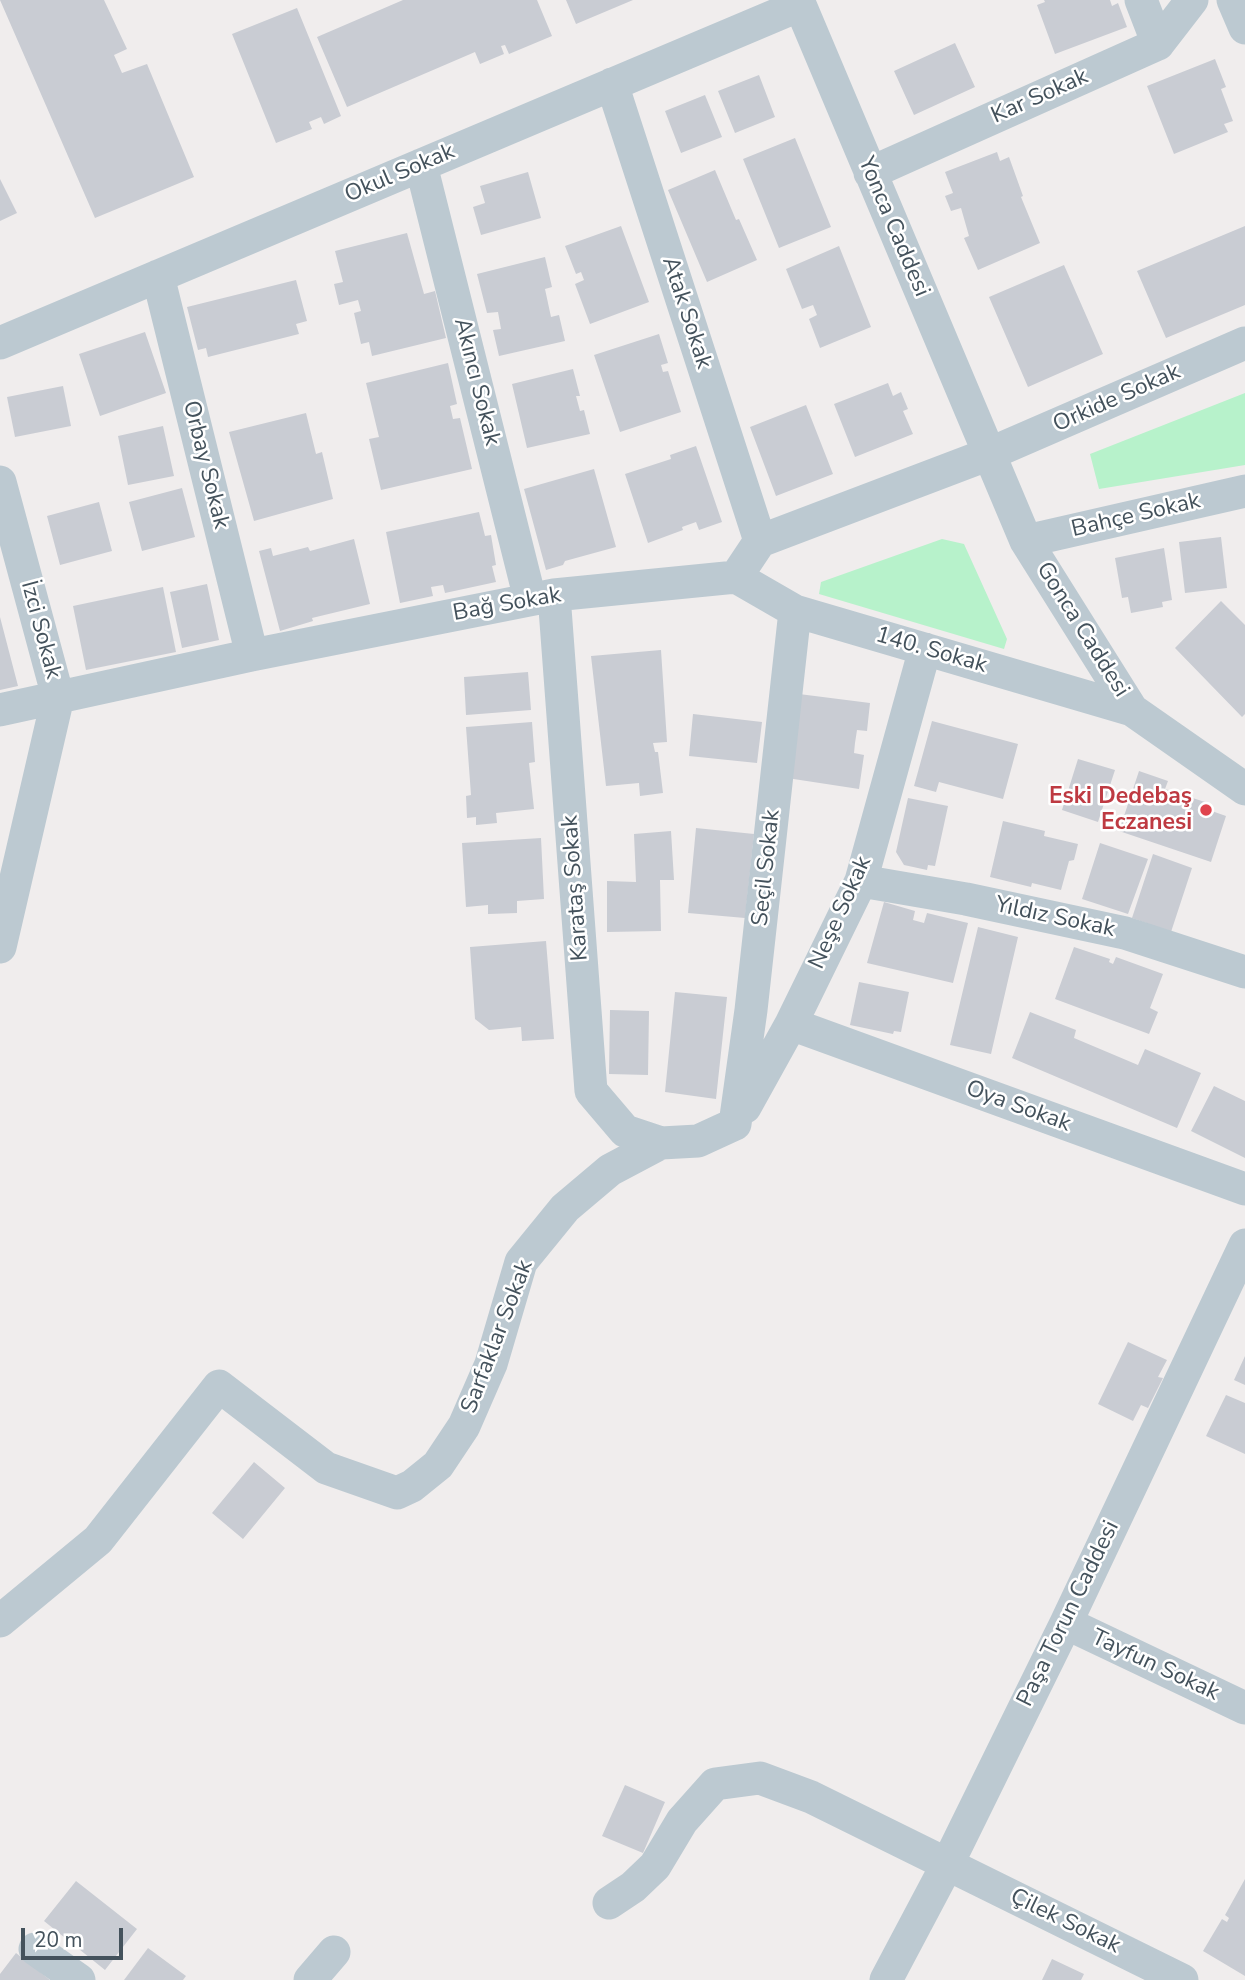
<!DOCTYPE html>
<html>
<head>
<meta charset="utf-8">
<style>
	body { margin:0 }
	#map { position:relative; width:1245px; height:1980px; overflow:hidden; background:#f0eded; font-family:"Nunito Sans",sans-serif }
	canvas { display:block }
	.scale { position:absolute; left:21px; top:1928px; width:102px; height:32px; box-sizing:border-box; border:4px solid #44525c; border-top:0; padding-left:9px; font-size:21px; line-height:24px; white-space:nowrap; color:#44525c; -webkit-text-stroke:5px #fff; paint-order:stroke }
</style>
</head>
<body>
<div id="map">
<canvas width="1245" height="1980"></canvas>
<div class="scale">20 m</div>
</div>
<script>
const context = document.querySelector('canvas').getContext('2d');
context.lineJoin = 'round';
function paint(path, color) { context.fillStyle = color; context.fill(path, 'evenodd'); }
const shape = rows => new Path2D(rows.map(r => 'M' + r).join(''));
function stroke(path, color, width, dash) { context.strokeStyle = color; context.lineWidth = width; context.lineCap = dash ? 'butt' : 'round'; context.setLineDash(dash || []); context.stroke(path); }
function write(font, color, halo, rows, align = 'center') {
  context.font = font + ' "Nunito Sans",sans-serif'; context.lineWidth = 5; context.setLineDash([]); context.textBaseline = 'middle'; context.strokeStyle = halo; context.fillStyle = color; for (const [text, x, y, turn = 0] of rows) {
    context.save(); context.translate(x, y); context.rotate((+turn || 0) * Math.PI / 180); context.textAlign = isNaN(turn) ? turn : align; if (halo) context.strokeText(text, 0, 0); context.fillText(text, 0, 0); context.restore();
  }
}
const green = shape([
	[1245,393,1245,465,1099,489,1090,454],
	[942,539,964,544,1007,639,1004,649,819,594,821,582]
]);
const building = shape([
	[0,0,104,0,127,49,114,55,122,73,147,64,194,177,95,218],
	[403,0,537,0,552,36,509,54,505,45,501,46,504,54,480,64,475,52,347,107,317,37],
	[566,0,633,0,576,24],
	[1044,0,1110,0,1112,6,1118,3,1127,27,1055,54,1037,5,1045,2],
	[297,8,341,116,324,124,321,117,309,122,312,129,276,143,232,34],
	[955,43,975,87,914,115,894,71],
	[1215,59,1226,87,1221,89,1233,121,1224,124,1228,132,1174,154,1147,86],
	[759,75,775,117,735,133,718,91],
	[705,95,722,137,681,153,665,111],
	[795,138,831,227,779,248,743,159],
	[997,152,1000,161,1009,157,1023,196,1021,197,1040,243,978,270,964,238,969,236,961,208,951,211,945,196,953,193,945,172],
	[715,170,736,220,739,219,757,260,707,282,668,190],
	[528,172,541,218,481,235,473,207,485,203,480,186],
	[0,179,17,213,0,221],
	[621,226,649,302,590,324,575,284,584,280,581,272,576,274,565,246],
	[1245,226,1245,305,1166,338,1137,271],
	[407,233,424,294,435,291,446,338,372,356,369,342,361,344,354,313,361,311,358,300,339,305,334,284,343,282,335,251],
	[839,246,871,327,820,348,809,319,817,315,813,305,802,309,786,269],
	[545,257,552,287,545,289,551,317,559,315,565,341,499,356,493,330,501,329,498,312,487,313,477,274],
	[1064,265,1103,354,1028,387,989,297],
	[296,280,307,321,296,324,299,334,208,357,206,348,198,350,187,307],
	[145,332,166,393,100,416,79,354],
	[659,334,668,363,661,365,663,372,668,371,681,412,620,432,594,355],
	[448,363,457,404,450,406,453,419,460,418,472,469,381,490,369,439,379,437,366,383],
	[573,369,580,396,576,396,580,411,584,410,590,434,527,448,512,384],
	[888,383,893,396,901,392,908,409,903,411,913,434,855,457,834,404],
	[63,386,71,426,15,437,7,397],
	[806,405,833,474,776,496,750,427],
	[306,413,316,454,322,452,333,499,254,521,229,432],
	[163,426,174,476,128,485,118,436],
	[696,446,722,522,699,530,696,522,682,527,683,530,648,543,625,474,671,459,670,455],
	[594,469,616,547,565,561,563,565,546,570,524,489],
	[182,488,195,537,142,551,129,502],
	[99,502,112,551,60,565,47,516],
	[479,512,485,536,491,535,496,565,492,566,496,582,445,593,443,585,431,587,433,596,400,603,386,532],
	[1221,537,1227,588,1185,593,1179,542],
	[354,539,370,604,312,618,313,621,280,631,259,551,271,548,273,556,308,547,310,551],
	[1164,548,1172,600,1162,602,1163,607,1131,613,1128,597,1122,598,1115,558],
	[207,584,219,640,182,648,170,592],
	[163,587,176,652,86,670,73,606],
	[1221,601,1245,625,1245,714,1242,717,1175,648],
	[0,617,18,686,0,690],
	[661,650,667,742,653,743,655,752,658,752,663,793,640,796,639,783,606,786,591,656],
	[528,672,531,710,466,715,464,677],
	[799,694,870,703,867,731,857,730,855,743,854,753,864,755,859,789,787,778],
	[693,714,762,722,757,763,689,756],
	[932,721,1018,744,1003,799,939,782,936,792,914,786],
	[532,722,535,762,529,763,534,809,496,813,497,823,476,825,476,817,467,818,466,796,471,795,466,727],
	[1078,759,1115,770,1098,822,1062,810],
	[1139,771,1168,781,1165,789,1208,803,1206,809,1226,816,1211,862,1119,831],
	[908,798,948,806,935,866,928,865,927,870,904,865,896,852],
	[1003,821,1045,831,1044,836,1078,844,1074,860,1069,861,1061,890,1032,883,1031,887,990,877],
	[696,828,754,834,745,918,688,913],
	[671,831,674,880,660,880,661,931,607,932,607,881,636,882,634,834],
	[541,838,544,899,517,901,517,913,488,914,488,905,466,907,462,843],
	[1100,843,1148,859,1128,914,1082,899],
	[1153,854,1192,868,1171,932,1132,918],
	[884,902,915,911,913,920,924,923,927,913,968,923,953,983,867,963],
	[978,927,1018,937,991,1054,950,1045],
	[546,941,554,1039,522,1041,521,1027,489,1030,475,1019,470,947],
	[1074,947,1110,959,1109,962,1113,964,1116,957,1163,974,1150,1008,1158,1012,1149,1034,1055,999],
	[859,982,909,992,901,1032,894,1031,893,1034,850,1025],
	[675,992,727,997,716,1099,665,1092],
	[610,1010,649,1011,648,1075,609,1074],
	[1030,1012,1076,1030,1074,1038,1138,1065,1145,1049,1201,1073,1177,1128,1012,1058],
	[1214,1086,1245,1101,1245,1158,1191,1131],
	[1128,1342,1167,1360,1158,1377,1163,1378,1148,1408,1141,1405,1133,1421,1098,1404],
	[1245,1356,1245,1385,1234,1380],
	[1226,1395,1245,1403,1245,1454,1206,1436],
	[254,1462,285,1488,243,1539,212,1513],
	[625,1785,665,1802,643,1853,602,1836],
	[1245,1879,1245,1976,1203,1951,1222,1919,1227,1922,1229,1918,1225,1915],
	[76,1881,137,1929,105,1970,44,1921],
	[148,1948,186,1976,183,1980,124,1980],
	[16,1953,50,1980,0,1980,0,1974],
	[1052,1959,1084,1974,1081,1980,1042,1980]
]);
const street = shape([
	[798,0,1026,541,1132,710,1245,789],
	[1141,0,1158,44],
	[1233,0,1245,28],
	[612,84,760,541],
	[421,165,530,599],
	[870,173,1158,44,1192,0],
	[158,276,252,655],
	[0,343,800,5],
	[0,482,58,697,0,947],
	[1026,541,1245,491],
	[736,577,795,611,1132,710],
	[554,595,591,1091,625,1131,661,1143,698,1141,735,1124],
	[0,710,252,655,554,595,736,577,760,541,989,454,1245,343],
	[861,881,966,899,1125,933,1245,972],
	[791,1024,1245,1189],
	[745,1107,791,1024,861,881,925,649],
	[735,1124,751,1010,795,611],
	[0,1621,98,1540,219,1386,326,1468,397,1493,412,1486,438,1465,464,1426,491,1364,521,1262,565,1208,610,1170,661,1143],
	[1066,1623,1245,1708],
	[609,1903,633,1887,655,1866,682,1821,715,1784,760,1778,811,1797,1182,1980],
	[35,1949,79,1980],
	[310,1980,334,1952],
	[886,1980,948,1863,1066,1623,1245,1245]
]);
const markers = [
	[1206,810,7,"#e0444e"]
];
const streetNames = [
	["Kar Sokak",1040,97,-24],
	["Okul Sokak",400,174,-23],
	["Yonca Caddesi",893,227,67],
	["Atak Sokak",686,313,72],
	["Akıncı Sokak",476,382,76],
	["Orkide Sokak",1117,399,-24],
	["Orbay Sokak",205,465,76],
	["Bahçe Sokak",1136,516,-13],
	["Bağ Sokak",507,605,-10],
	["İzci Sokak",40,630,75],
	["Gonca Caddesi",1082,630,58],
	["140. Sokak",931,651,16],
	["Seçil Sokak",767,868,-84],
	["Karataş Sokak",576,888,-94],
	["Neşe Sokak",841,913,-66],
	["Yıldız Sokak",1055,918,12],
	["Oya Sokak",1018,1107,20],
	["Sarfaklar Sokak",498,1337,-69],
	["Paşa Torun Caddesi",1069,1614,-64],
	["Tayfun Sokak",1155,1666,25],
	["Çilek Sokak",1065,1922,26]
];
const healthNames = [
	["Eski Dedebaş",1192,797],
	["Eczanesi",1192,823]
];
paint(green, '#b7f2cb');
paint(building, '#c9ccd3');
stroke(street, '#bcc9d1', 33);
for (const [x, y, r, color] of markers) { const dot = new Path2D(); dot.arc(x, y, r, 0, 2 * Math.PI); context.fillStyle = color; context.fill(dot); stroke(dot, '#fff', 2.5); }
write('23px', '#44525c', '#fff', streetNames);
write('bold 23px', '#be3a42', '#fff', healthNames, 'right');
</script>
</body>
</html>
